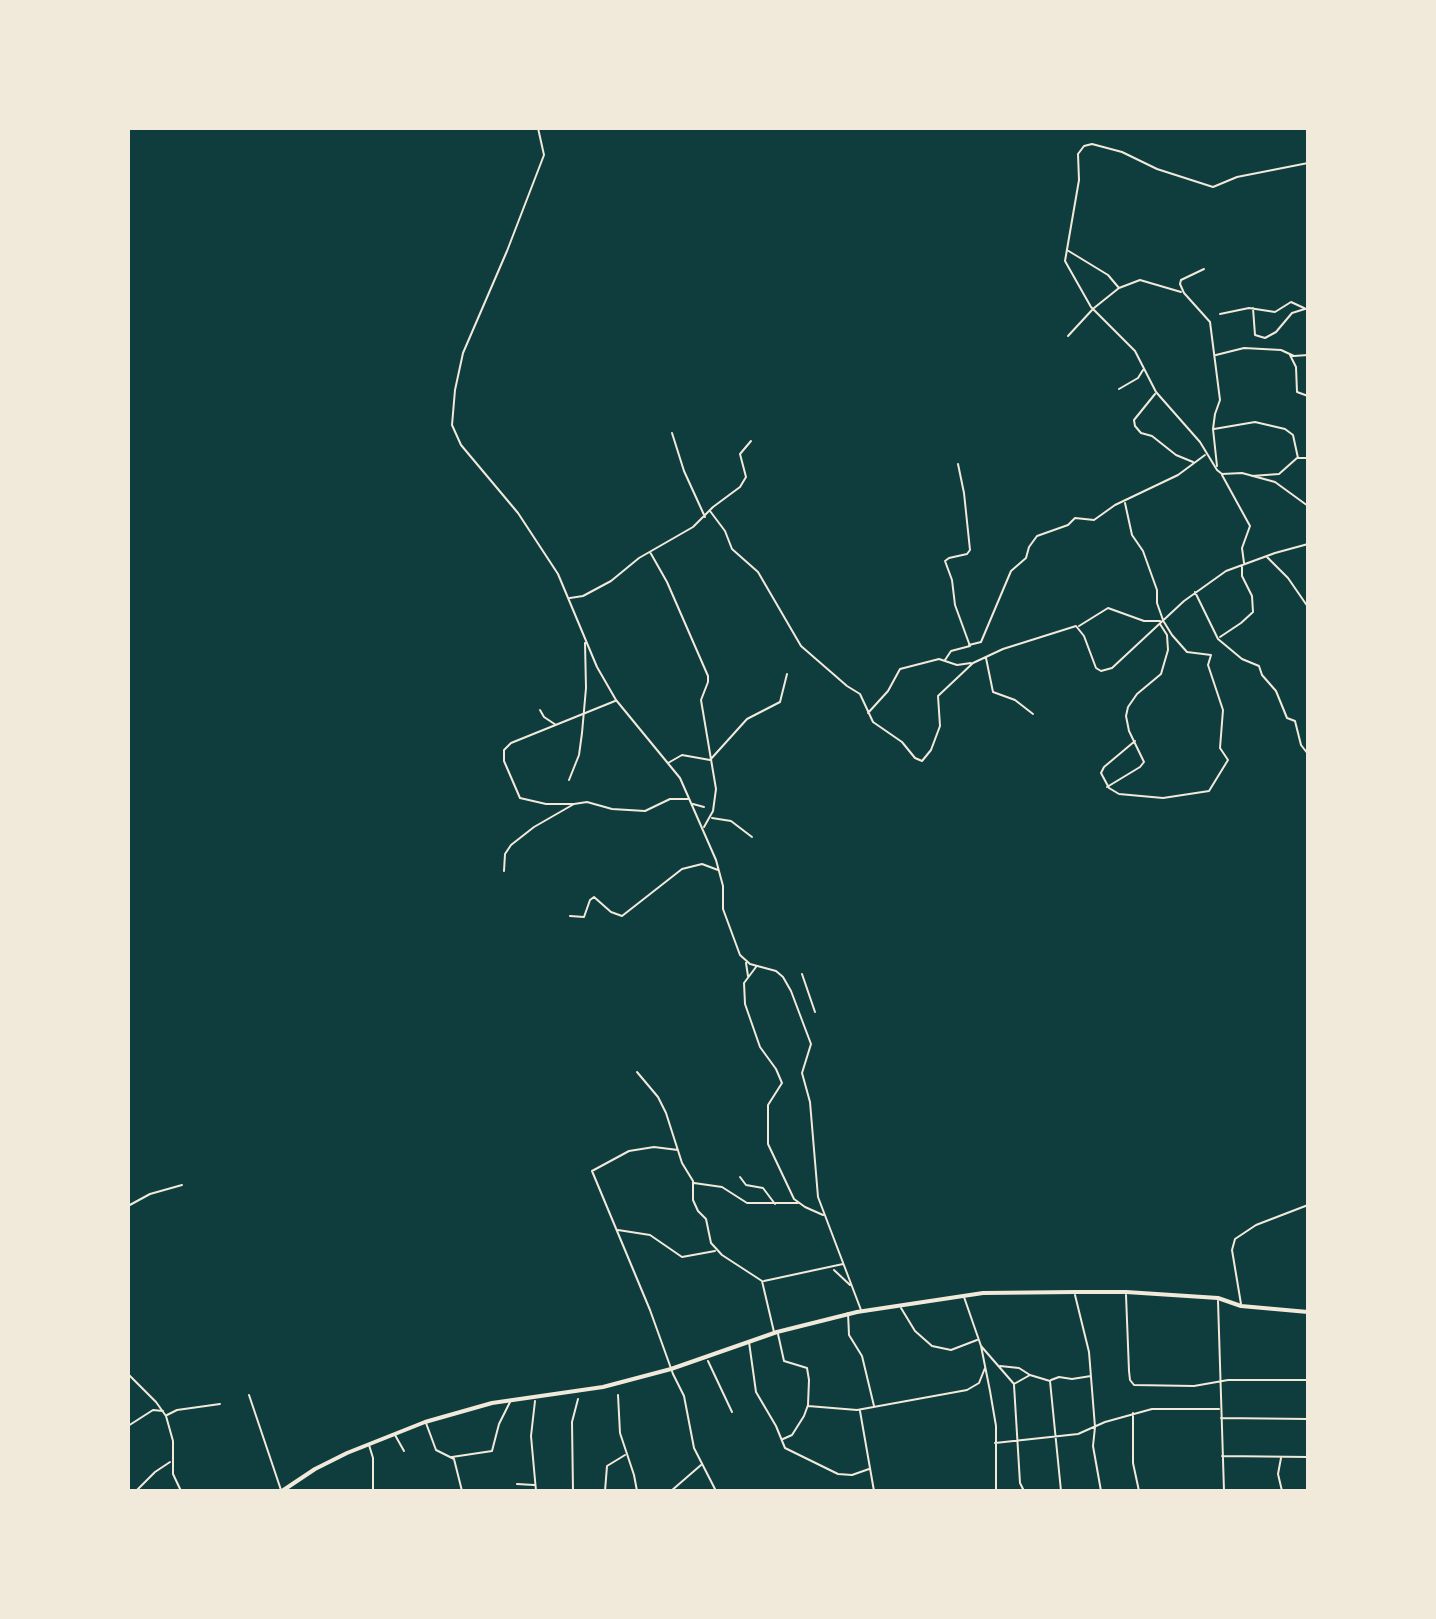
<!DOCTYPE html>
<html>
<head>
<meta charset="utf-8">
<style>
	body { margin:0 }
	#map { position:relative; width:1436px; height:1619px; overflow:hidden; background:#0f3d3e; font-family:Figtree,sans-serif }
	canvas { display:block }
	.frame { position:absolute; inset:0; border:130px solid #f1e9da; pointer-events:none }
</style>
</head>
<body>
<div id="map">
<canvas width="1436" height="1619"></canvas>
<div class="frame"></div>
</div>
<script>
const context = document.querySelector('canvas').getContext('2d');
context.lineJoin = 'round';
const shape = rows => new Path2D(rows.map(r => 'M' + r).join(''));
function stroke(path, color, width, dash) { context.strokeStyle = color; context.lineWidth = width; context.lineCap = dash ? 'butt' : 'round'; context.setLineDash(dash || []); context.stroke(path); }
const minor = shape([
	[538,128,544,155,507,251,463,353,455,390,452,425,461,445,518,513,558,574,597,667,616,700,680,778,716,860,723,886,723,909,740,955,750,964,776,971,783,977,791,991,811,1044,802,1073,810,1102,818,1197,861,1310],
	[1308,163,1237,177,1213,187,1157,169,1122,152,1092,144,1084,146,1078,154,1079,180,1065,261,1091,307,1135,351,1156,392,1200,442,1217,470,1222,474,1242,473,1275,482,1308,506],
	[1067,250,1108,275,1119,288],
	[1204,269,1181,280,1180,284,1184,293,1210,322,1220,400,1215,414,1213,429,1217,466],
	[1094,308,1119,288,1140,280,1181,292],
	[1253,308,1255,335,1265,338,1276,332,1292,313,1308,308],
	[1220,314,1249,308,1275,312,1291,302,1304,308],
	[1068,336,1092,310],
	[1216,355,1244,348,1281,350,1294,356,1308,355],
	[1290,355,1296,367,1297,392,1308,396],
	[1119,389,1138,378,1143,370],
	[1155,394,1134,420,1135,426,1141,433,1152,436,1176,455,1193,462],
	[1214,429,1255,422,1285,429,1293,435,1298,458,1308,458],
	[672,433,684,471,705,517],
	[1222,475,1250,526,1242,548,1244,563],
	[1252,476,1279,474,1297,458],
	[1125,503,1132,535,1143,551,1157,590,1157,603,1163,620],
	[710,511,725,531,732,549,758,572,801,646,847,686,860,694,873,722,902,742,915,758,922,761,931,750,940,726,938,696,973,663,1003,649,1076,626,1084,636,1096,668,1101,671,1112,668,1184,601,1226,571,1275,553,1308,544],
	[650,552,667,582,708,676,708,682,701,700,716,789,713,811,704,827],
	[1267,557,1288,578,1308,607],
	[1195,592,1218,639,1242,659,1259,666,1262,675,1276,691,1287,718,1295,721,1301,745,1308,754],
	[570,598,583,596,611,581,639,558,693,527,713,507,740,487,746,477,740,454,751,441],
	[1079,626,1108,608,1144,621,1160,621],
	[1220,637,1241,623,1253,612,1252,596,1242,576,1242,567],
	[969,645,981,642,1011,571,1026,558,1029,547,1037,536,1068,525,1075,518,1094,520,1115,505,1178,475,1205,455],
	[986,658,993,692,1015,700,1033,714],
	[945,660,951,651,970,646,955,605,952,580,945,561,949,558,967,554,970,550,964,493,958,464],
	[540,710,544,717,556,725],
	[868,713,888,691,900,669,939,659,957,665,971,663],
	[1135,741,1104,767,1101,773,1109,788,1119,794,1163,798,1209,791,1228,760,1220,748,1223,710,1208,665,1211,655,1187,652,1172,635,1164,622],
	[668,763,682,755,710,760,747,719,780,702,787,674],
	[569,780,579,755,582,733,586,688,585,643],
	[1107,787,1140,767,1144,762,1129,731,1126,716,1128,707,1137,694,1161,674,1168,650,1167,635,1160,624],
	[574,804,546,804,520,798,504,761,504,750,511,743,615,701],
	[693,804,704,807],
	[712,818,731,821,752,837],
	[504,871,505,854,511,845,534,827,574,804,587,802,612,809,645,811,670,799,689,799],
	[570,916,584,917,590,900,594,897,611,912,622,916,682,869,702,864,718,870],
	[746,963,748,976],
	[756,967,744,983,745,1004,760,1047,776,1069,782,1083,768,1105,768,1144,794,1199,805,1207,823,1215],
	[802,974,815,1012],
	[637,1072,658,1097,666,1113,682,1163,693,1181,693,1200,698,1211,706,1219,711,1243,722,1255,762,1281,774,1332],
	[678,1150,654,1147,629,1151,592,1171,650,1310,673,1374,684,1396,694,1448,716,1491],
	[740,1177,746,1185,763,1188,775,1204],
	[694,1183,722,1187,747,1203,798,1203],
	[128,1206,150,1194,182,1185],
	[618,1230,650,1235,682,1257,715,1251],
	[834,1270,850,1285],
	[764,1281,843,1264],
	[1075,1295,1089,1352,1095,1427,1093,1446,1101,1491],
	[1126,1295,1129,1371,1130,1380,1134,1385,1194,1386,1228,1380,1308,1380],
	[964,1297,981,1346,990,1391,996,1426,996,1491],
	[1218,1301,1224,1491],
	[1241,1304,1232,1250,1235,1239,1256,1225,1308,1205],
	[901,1308,915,1331,932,1346,951,1350,977,1340],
	[848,1313,849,1335,862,1356,874,1406],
	[778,1334,784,1361,807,1368,809,1380,808,1405,804,1416,792,1435,783,1439],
	[749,1342,756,1392,776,1426,785,1448,838,1474,852,1475,869,1469],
	[981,1346,1014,1384,1030,1375,1050,1381,1061,1491],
	[708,1361,732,1412],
	[1000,1366,1019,1368,1030,1375],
	[128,1374,156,1402,166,1416,173,1441,173,1474,181,1491],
	[1051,1380,1059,1377,1072,1379,1091,1376],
	[1014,1385,1020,1483,1024,1491],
	[249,1395,281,1490],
	[618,1395,620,1433,634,1475,637,1491],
	[535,1401,531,1436,536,1491],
	[808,1406,857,1410,967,1390,979,1383,985,1368],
	[860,1411,874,1491],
	[1133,1413,1133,1463,1139,1491],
	[167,1415,177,1410,220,1404],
	[1221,1418,1308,1419],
	[426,1423,436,1450,454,1459,462,1491],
	[128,1426,153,1410,163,1411],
	[395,1435,404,1451],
	[995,1443,1078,1434,1105,1422,1152,1409,1219,1409],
	[369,1445,373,1458,373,1491],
	[1222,1456,1308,1457],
	[452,1457,492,1451,499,1424,510,1402],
	[1281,1458,1278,1474,1282,1491],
	[517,1484,534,1485],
	[136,1491,155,1472,170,1462],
	[573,1491,572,1422,578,1399],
	[605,1491,607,1466,625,1455],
	[671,1491,701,1465]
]);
const secondary = shape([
	[282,1491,315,1469,347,1453,425,1422,492,1403,603,1387,671,1369,777,1332,857,1312,983,1293,1075,1292,1126,1292,1218,1298,1241,1306,1308,1312]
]);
stroke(minor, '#f1e9da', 2);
stroke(secondary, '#f1e9da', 4);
</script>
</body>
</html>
